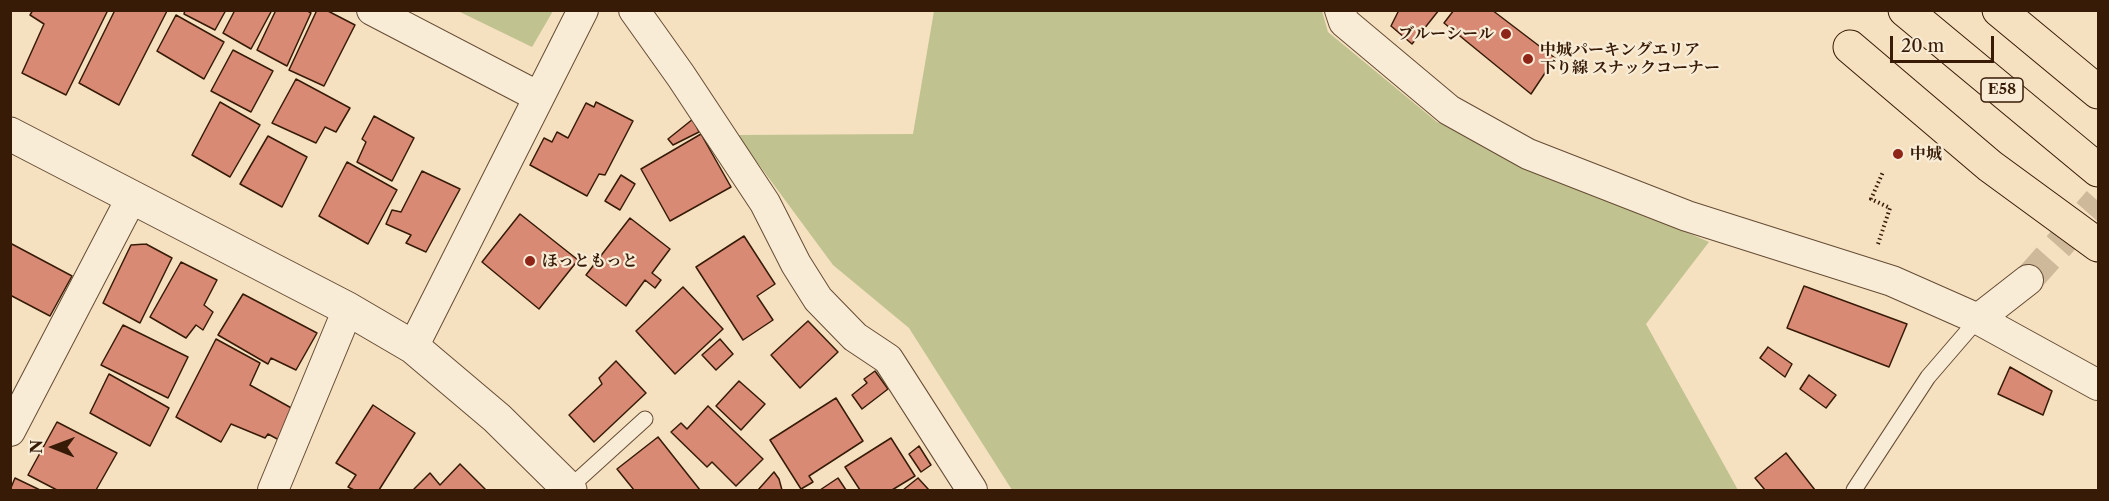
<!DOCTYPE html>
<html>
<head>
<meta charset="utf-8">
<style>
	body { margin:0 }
	#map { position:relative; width:2109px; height:501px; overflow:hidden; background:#f5e1c0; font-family:"Libre Caslon Text",serif }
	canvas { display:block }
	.frame { position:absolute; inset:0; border:12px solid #371b07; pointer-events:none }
	.north { position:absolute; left:24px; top:417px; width:60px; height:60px; -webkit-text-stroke:4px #f8ecd6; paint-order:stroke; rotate:271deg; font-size:16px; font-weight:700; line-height:24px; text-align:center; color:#371b07 }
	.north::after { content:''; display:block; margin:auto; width:21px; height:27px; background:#371b07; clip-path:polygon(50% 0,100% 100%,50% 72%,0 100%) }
	.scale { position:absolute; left:1890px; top:36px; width:104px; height:27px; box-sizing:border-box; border:3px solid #371b07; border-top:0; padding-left:8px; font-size:18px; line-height:21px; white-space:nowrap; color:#371b07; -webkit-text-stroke:4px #f8ecd6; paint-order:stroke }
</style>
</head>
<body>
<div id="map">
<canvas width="2109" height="501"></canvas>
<div class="frame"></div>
<div class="north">N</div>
<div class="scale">20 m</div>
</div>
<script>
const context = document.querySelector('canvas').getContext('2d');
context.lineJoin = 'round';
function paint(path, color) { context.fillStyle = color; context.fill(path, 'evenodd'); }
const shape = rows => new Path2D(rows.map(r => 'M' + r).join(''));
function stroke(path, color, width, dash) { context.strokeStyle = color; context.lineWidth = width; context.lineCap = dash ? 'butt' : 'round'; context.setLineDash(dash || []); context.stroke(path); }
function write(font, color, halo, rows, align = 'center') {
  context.font = font + ' "Libre Caslon Text","Noto Serif JP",serif'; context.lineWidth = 4.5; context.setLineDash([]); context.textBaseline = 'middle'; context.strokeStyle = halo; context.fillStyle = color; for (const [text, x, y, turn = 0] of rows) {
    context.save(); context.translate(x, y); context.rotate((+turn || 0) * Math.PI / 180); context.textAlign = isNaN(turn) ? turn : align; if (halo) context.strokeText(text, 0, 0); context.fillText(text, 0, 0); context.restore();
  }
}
const green = shape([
	[458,11,553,11,532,47],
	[934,11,1322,11,1328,32,1437,122,1709,242,1646,324,1738,490,1012,490,909,328,833,265,737,135,913,134]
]);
const building = shape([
	[33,10,108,10,66,95,22,73,44,24,30,15,33,10],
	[115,10,167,11,119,105,79,83,115,10],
	[185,10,226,10,215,30,184,14,185,10],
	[235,10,272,10,251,49,223,33,235,10],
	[276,10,306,10,311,13,287,66,257,50,276,10],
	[317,10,326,10,355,25,324,86,289,70,317,10],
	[1399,10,1439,10,1412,44,1391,26,1399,10],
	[1454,10,1492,10,1555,58,1531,94,1444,23,1454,10],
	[176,15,224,42,204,79,157,51,176,15],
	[233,50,273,71,251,112,211,91,233,50],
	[296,79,350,108,336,132,325,127,316,143,272,123,296,79],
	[220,102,260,125,230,177,192,155,220,102],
	[596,102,633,121,605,175,599,174,587,196,530,165,544,138,552,142,557,132,568,138,586,103,594,107,596,102],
	[374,116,414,138,392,181,357,162,366,142,362,139,374,116],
	[693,119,699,132,673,145,668,139,693,119],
	[701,134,731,187,670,221,641,169,701,134],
	[268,136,307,157,282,207,240,184,268,136],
	[347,162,397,190,368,244,319,216,347,162],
	[422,171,460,189,426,252,406,243,411,235,386,224,392,210,401,212,422,171],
	[621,175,635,184,620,210,605,201,621,175],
	[520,214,578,260,539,309,482,262,520,214],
	[630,218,670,249,652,273,661,280,655,288,645,280,626,306,586,275,630,218],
	[744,236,775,284,757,296,773,320,743,340,696,267,744,236],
	[10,243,72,276,50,316,10,295,10,243],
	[146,244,172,258,140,323,103,303,131,245,146,244],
	[181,262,217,280,204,305,213,312,203,330,196,325,186,338,150,317,181,262],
	[1804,286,1907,324,1889,367,1787,328,1804,286],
	[683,287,723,329,675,374,636,331,683,287],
	[243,294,317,333,296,370,271,358,268,364,218,335,243,294],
	[808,321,838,352,800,388,771,355,808,321],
	[123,325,188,357,168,398,101,365,123,325],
	[216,339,260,363,250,385,295,410,281,441,268,434,265,438,231,424,221,442,176,417,216,339],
	[720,339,733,354,716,370,702,355,720,339],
	[1768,347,1792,364,1785,377,1760,358,1768,347],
	[616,361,646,393,594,442,569,415,602,384,599,378,616,361],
	[2010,367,2052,391,2043,415,1998,394,2010,367],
	[875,371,888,389,862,409,852,395,867,383,864,379,875,371],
	[109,374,169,408,150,446,90,413,109,374],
	[1809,375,1836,395,1826,408,1800,389,1809,375],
	[739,381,765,404,741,430,716,406,739,381],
	[836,398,863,441,809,476,813,482,801,489,770,440,836,398],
	[373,405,415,433,379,490,354,490,348,487,356,475,336,463,373,405],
	[708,406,763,459,736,486,712,462,707,467,671,432,681,423,687,429,708,406],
	[57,422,117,453,96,490,57,490,28,475,57,422],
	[658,437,700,490,634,490,617,469,658,437],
	[891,438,915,476,892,490,860,490,845,467,891,438],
	[919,446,931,465,921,472,909,454,919,446],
	[1786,453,1815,490,1765,490,1755,478,1786,453],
	[460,464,486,490,413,490,430,473,440,485,460,464],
	[774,472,779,479,782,490,758,490,774,472],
	[15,478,40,490,10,490,15,478],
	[838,478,846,490,820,490,838,478],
	[918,478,929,490,903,490,918,478]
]);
const minorTunnel = shape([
	[2028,280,2098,201]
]);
const path = shape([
	[1878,244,1890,208,1871,199,1883,172]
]);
const service = shape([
	[569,488,645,419],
	[1854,490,1928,377,1978,319]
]);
const minor = shape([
	[372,10,539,97],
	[634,10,681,76,765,203,796,264,818,299,855,337,888,359,972,490],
	[1340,10,1344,22,1449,110,1528,154,1687,216,1892,281,1978,319,2098,385],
	[1978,319,2028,280],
	[413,347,583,10],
	[10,431,132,197],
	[273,490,348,309]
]);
const tertiary = shape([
	[10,134,348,309,413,347,497,418,570,490]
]);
const motorway = shape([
	[1905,10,2098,170],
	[1999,10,2098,92],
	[1850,47,1990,166,2098,245]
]);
const markers = [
	[1506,34,6,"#8f2418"],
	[1528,59,6,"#8f2418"],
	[1898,154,6,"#8f2418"],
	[530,261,6,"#8f2418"]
];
const shields = [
	[2002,90,42]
];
const shieldNames = [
	["E58",2002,90]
];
const poiNames = [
	["ブルーシール",1494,34,"right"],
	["中城パーキングエリア",1540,50],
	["下り線 スナックコーナー",1540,68],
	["中城",1910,154],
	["ほっともっと",542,261]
];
paint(green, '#c0c28f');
paint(building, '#d88a75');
stroke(building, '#371b07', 1.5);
stroke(minorTunnel, '#cfb99b', 30, [30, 15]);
stroke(service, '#664c35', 17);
stroke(minor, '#664c35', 32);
stroke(tertiary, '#664c35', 35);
stroke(motorway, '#371b07', 35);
stroke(path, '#371b07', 4, [1.5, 3]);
stroke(service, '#f8ecd6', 15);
stroke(minor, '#f8ecd6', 30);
stroke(tertiary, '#f8ecd6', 33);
stroke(motorway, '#f5e1c0', 33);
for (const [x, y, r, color] of markers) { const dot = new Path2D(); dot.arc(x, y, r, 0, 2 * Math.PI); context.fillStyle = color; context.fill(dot); stroke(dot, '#f8ecd6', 2); }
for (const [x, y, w] of shields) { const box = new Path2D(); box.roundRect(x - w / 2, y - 12, w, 24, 4.5); context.fillStyle = '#f8ecd6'; context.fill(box); stroke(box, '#371b07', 1.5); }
write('bold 15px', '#371b07', null, shieldNames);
write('bold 16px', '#371b07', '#f8ecd6', poiNames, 'left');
</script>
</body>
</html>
